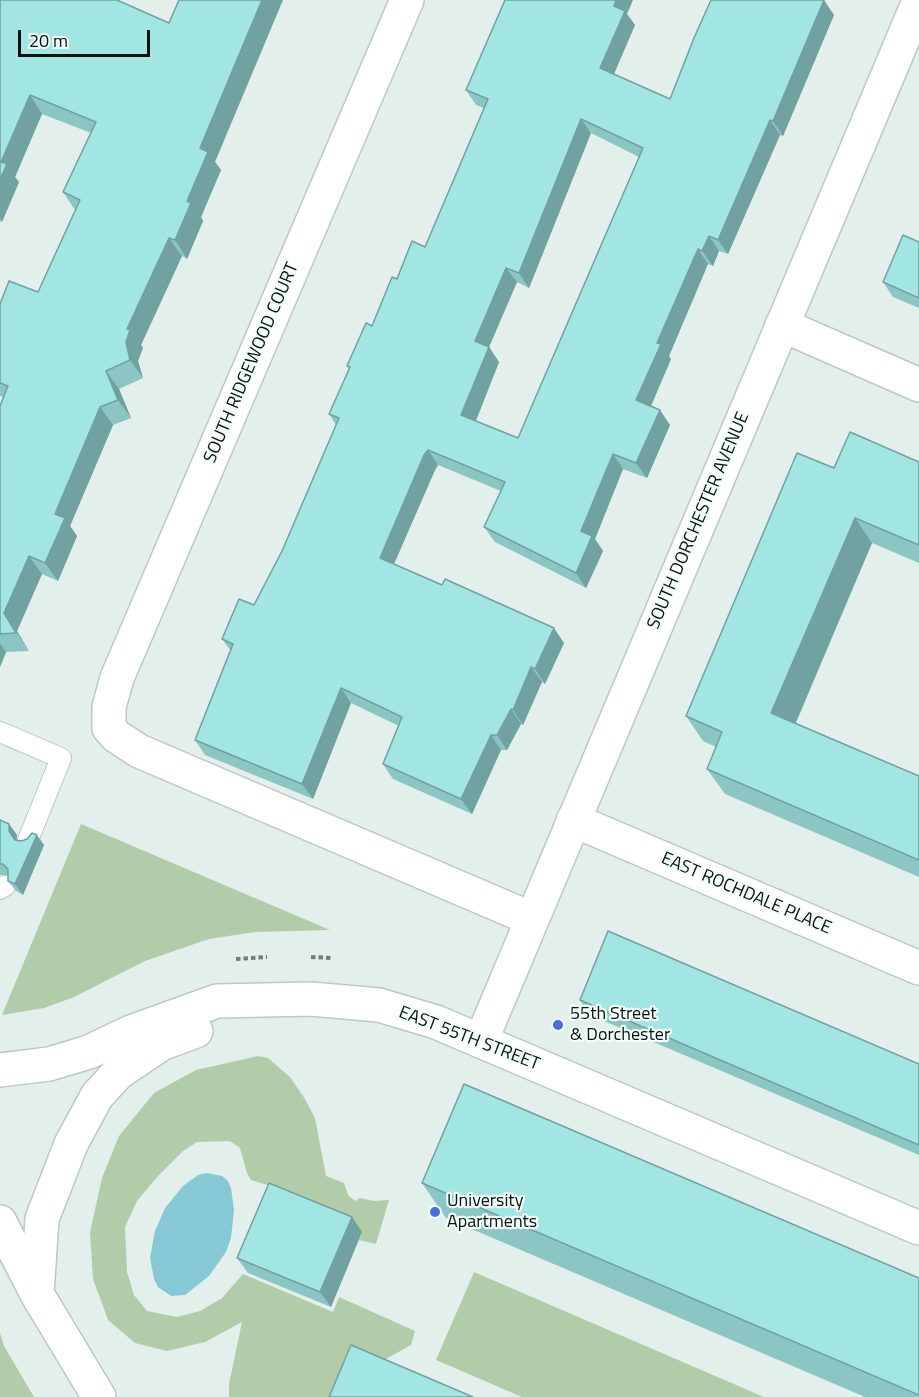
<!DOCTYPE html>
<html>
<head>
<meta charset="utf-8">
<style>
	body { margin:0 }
	#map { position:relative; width:919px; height:1397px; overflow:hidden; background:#e3efeb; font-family:"Titillium Web",sans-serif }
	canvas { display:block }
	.scale { position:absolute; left:18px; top:30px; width:132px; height:27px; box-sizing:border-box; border:3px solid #0c100f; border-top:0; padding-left:8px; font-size:18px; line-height:21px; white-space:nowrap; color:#0c100f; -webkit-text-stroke:4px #f0fdf9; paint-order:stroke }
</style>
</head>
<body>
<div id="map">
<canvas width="919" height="1397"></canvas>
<div class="scale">20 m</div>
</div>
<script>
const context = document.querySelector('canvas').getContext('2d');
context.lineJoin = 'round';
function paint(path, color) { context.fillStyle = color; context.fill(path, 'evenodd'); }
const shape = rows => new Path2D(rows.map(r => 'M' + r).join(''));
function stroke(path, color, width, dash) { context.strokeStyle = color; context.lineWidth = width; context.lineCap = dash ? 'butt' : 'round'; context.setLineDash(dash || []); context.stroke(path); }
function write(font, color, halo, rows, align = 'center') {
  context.font = font + ' "Titillium Web",sans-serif'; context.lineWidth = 4.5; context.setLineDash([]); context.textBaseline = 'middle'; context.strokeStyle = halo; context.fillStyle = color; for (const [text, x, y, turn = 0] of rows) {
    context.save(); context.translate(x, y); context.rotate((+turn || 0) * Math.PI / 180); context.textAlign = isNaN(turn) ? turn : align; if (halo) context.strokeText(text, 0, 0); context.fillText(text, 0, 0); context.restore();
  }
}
const green = shape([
	[81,824,330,930,255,932,209,939,145,961,74,997,44,1008,2,1015],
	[258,1056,268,1058,290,1077,305,1099,315,1118,326,1176,344,1183,348,1195,355,1201,360,1198,374,1201,389,1200,376,1244,359,1240,362,1232,274,1187,251,1180,247,1173,240,1148,230,1141,197,1142,183,1151,157,1177,137,1201,125,1227,127,1272,134,1295,147,1311,177,1317,200,1311,222,1298,243,1274,333,1312,339,1297,415,1331,411,1345,386,1359,381,1371,361,1397,229,1397,229,1384,242,1322,205,1342,167,1351,135,1343,108,1320,93,1279,90,1232,102,1178,119,1136,154,1093,196,1070],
	[474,1272,764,1397,522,1397,436,1360],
	[0,1333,4,1346,34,1397,0,1397]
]);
const water = shape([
	[207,1173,222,1176,228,1181,231,1188,234,1210,231,1238,226,1252,209,1276,185,1295,171,1296,158,1287,154,1279,150,1258,155,1231,165,1208,183,1186,198,1175]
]);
const path = shape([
	[311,957,333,958],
	[236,959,267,957]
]);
const lane = shape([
	[0,732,61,758,28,840],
	[0,889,5,886]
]);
const street = shape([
	[407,0,117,678,109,707,109,728,116,736,139,751,532,919],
	[782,325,919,385],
	[573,820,919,968],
	[481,1041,919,1]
]);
const secondary = shape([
	[0,1070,49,1064,89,1052,131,1032,217,1001,311,999,379,1005,436,1022,919,1228],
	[0,1222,37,1294,99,1397],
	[37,1294,42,1219,71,1144,97,1096,118,1073,161,1044,196,1031]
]);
const wall = shape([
	[0,0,215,162,221,170,201,217,203,221,187,259,182,256,141,345,143,348,138,361,143,378,119,389,131,418,113,425,70,526,77,536,58,581,42,574,17,631,29,651,6,652,0,667,0,406,3,397,0,396,0,304,38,292,75,210,63,192,91,133,42,114,15,177,19,182,2,222,0,221],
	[627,14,635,25,614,74,670,99,834,15,783,136,780,135,728,254,719,251,713,266,708,264,669,356,671,359,651,406,670,425,647,478,623,469,595,539,603,551,586,588,495,542,484,527,501,491,438,465,435,470,394,564,564,643,545,684,542,682,523,725,521,724,507,750,501,750,472,814,393,779,383,764,399,726,351,703,313,799,205,755,195,740,231,651,222,639,254,605,282,551,336,425,329,414,349,369,347,366,372,326,397,279,425,247,484,108,476,105,466,90],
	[591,133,639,157,518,438,476,421,499,362,489,347,517,282,529,288],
	[919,242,919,308,893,297,883,282],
	[919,462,919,563,872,543,796,723,919,776,919,877,725,794,707,769,716,747,703,741,686,716,834,468],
	[0,820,9,824,17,835,17,840,44,845,23,895,16,891,8,881,8,875,0,875],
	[580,1000,919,1064,919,1155,590,1015],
	[422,1183,919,1278,919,1397,865,1397,446,1218],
	[352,1217,362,1232,331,1307,248,1273,237,1258]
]);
const shadedWall = shape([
	[262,0,283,0,215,162,221,170,201,217,203,221,187,259,175,240,187,201,200,148],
	[616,0,633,0,627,14,635,25,610,83,600,68,614,6],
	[824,0,834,15,783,136,773,121],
	[30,95,42,114,15,177,19,182,2,222,0,218,0,179,1,162],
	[581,119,591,133,529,288,519,273],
	[770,120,780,135,728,254,718,240],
	[709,236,719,251,713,266,702,251],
	[169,238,182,256,141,345,143,348,138,361,143,378,130,360,126,342,127,329],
	[698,249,708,264,669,356,671,359,647,415,636,400,657,343],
	[506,268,517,282,489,347,499,362,472,430,461,415,475,341],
	[106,371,119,389,131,418,118,400],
	[100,407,113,425,70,526,77,536,58,581,45,563,55,514],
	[660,410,670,425,647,478,636,463],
	[428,450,438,465,435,470,390,573,380,558,424,455],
	[613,454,623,469,595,539,603,551,586,588,576,573,581,531],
	[855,518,872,543,789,738,771,713],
	[29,556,42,574,17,631,29,651,4,613],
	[554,628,564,643,545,684,535,669],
	[0,643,6,652,0,667],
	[531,667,542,682,523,725,513,710],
	[341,688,351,703,313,799,302,784],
	[511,709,521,724,507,750,497,735],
	[491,735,501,750,472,814,461,799],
	[9,824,17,835,16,842,9,831],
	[37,835,44,845,23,895,15,884],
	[352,1217,362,1232,331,1307,320,1292]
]);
const building = shape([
	[0,0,117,0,169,23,179,0,262,0,200,148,208,152,187,201,191,203,175,240,169,238,127,329,130,330,126,342,130,360,106,371,118,400,100,407,55,514,65,518,45,563,29,556,4,613,16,633,0,634,0,406,8,386,0,383,0,304,9,281,38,292,80,200,63,192,96,122,30,95,1,162,7,164,0,179,0,0],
	[505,0,616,0,614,6,625,11,600,68,670,99,694,38,711,0,824,0,773,121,770,120,718,240,709,236,702,251,698,249,657,343,661,344,636,400,660,410,636,463,613,454,581,531,592,536,576,573,484,527,505,482,428,450,424,455,380,558,442,585,445,579,554,628,535,669,531,667,513,710,511,709,497,735,491,735,461,799,383,764,402,717,341,688,302,784,195,740,233,644,222,639,239,599,254,605,282,551,339,418,329,414,350,367,347,366,366,323,372,326,392,277,397,279,412,241,425,247,488,99,466,90,505,0],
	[581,119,643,148,518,438,461,415,489,347,475,341,506,268,519,273,581,119],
	[903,235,919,242,919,298,883,282,903,235],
	[850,432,919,462,919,545,855,518,771,713,919,776,919,860,707,769,722,732,686,716,797,453,834,468,850,432],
	[0,820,9,824,9,831,15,840,21,841,27,839,32,833,37,835,15,884,8,881,8,869,3,864,0,864,0,820],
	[608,931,919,1064,919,1145,580,1000,608,931],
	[464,1084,919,1278,919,1395,422,1183,464,1084],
	[269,1183,352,1217,320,1292,237,1258,269,1183],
	[351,1345,473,1397,329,1397,351,1345]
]);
const markers = [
	[558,1025,6,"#4c6de0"],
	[435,1212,6,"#4c6de0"]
];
const streetNames = [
	["SOUTH RIDGEWOOD COURT",252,363,-67],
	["SOUTH DORCHESTER AVENUE",699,521,-67],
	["EAST ROCHDALE PLACE",746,894,23],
	["EAST 55TH STREET",469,1039,21]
];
const poiNames = [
	["55th Street",570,1015],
	["& Dorchester",570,1036],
	["University",447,1202],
	["Apartments",447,1223]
];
paint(green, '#b2ccaa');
paint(water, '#87c8d5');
stroke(lane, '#bcc8c4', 22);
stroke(street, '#bcc8c4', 36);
stroke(secondary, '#bcc8c4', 36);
stroke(path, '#757d7b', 4, [4.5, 3]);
stroke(lane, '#fff', 20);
stroke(street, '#fff', 33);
stroke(secondary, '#fff', 33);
paint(wall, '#8bc6c4');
paint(shadedWall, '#71a1a0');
paint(building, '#a2e6e4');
stroke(building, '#71a1a0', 1.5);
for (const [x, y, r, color] of markers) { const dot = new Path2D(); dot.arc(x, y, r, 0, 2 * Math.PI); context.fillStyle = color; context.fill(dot); stroke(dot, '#f0fdf9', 2); }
write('18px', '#0c100f', '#f0fdf9', streetNames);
write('18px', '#0c100f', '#f0fdf9', poiNames, 'left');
</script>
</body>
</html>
